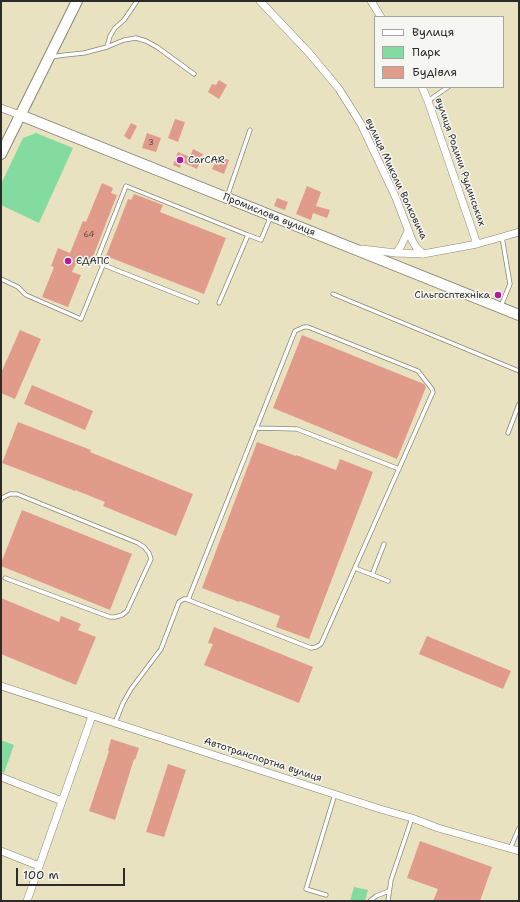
<!DOCTYPE html>
<html>
<head>
<meta charset="utf-8">
<style>
	body { margin:0 }
	#map { position:relative; width:520px; height:902px; overflow:hidden; background:#e9e2c1; font-family:"Shantell Sans",sans-serif }
	canvas { display:block }
	.frame { position:absolute; inset:0; border:2px solid #2b2b2b; pointer-events:none }
	.legend { position:absolute; left:374px; top:16px; width:130px; height:72px; box-sizing:border-box; background:#f6f6f2; border:1px solid #a5a5a2; margin:0; padding:5px 7px; list-style:none; font-size:12px; color:#2b2b2b }
	.legend li { display:flex; align-items:center; gap:8px; height:20px }
	.legend b { width:20px; border:1px solid #a5a5a2 }
	.scale { position:absolute; left:16px; top:868px; width:109px; height:18px; box-sizing:border-box; border:2px solid #2b2b2b; border-top:0; padding-left:5px; font-size:12px; line-height:14px; white-space:nowrap; color:#2b2b2b; -webkit-text-stroke:3px #f6f6f2; paint-order:stroke }
</style>
</head>
<body>
<div id="map">
<canvas width="520" height="902"></canvas>
<div class="frame"></div>
<ul class="legend">
<li><b style="height:5px;background:#fff"></b>Вулиця</li>
<li><b style="height:11px;background:#83dba0"></b>Парк</li>
<li><b style="height:11px;background:#e19b8b"></b>Будівля</li>
</ul>
<div class="scale">100 m</div>
</div>
<script>
const context = document.querySelector('canvas').getContext('2d');
context.lineJoin = 'round';
function paint(path, color) { context.fillStyle = color; context.fill(path, 'evenodd'); }
const shape = rows => new Path2D(rows.map(r => 'M' + r).join(''));
function stroke(path, color, width, dash) { context.strokeStyle = color; context.lineWidth = width; context.lineCap = dash ? 'butt' : 'round'; context.setLineDash(dash || []); context.stroke(path); }
function write(font, color, halo, rows, align = 'center') {
  context.font = font + ' "Shantell Sans",sans-serif'; context.lineWidth = 3; context.setLineDash([]); context.textBaseline = 'middle'; context.strokeStyle = halo; context.fillStyle = color; for (const [text, x, y, turn = 0] of rows) {
    context.save(); context.translate(x, y); context.rotate((+turn || 0) * Math.PI / 180); context.textAlign = isNaN(turn) ? turn : align; if (halo) context.strokeText(text, 0, 0); context.fillText(text, 0, 0); context.restore();
  }
}
const green = shape([
	[36,133,73,148,39,223,1,205,1,184,23,138],
	[1,740,14,745,4,773,1,771],
	[354,887,368,890,365,901,350,901]
]);
const building = shape([
	[219,80,227,85,219,99,208,92,212,84,216,85],
	[175,119,185,122,178,142,168,138],
	[131,123,137,126,130,140,124,136],
	[147,133,161,138,156,152,142,148],
	[193,149,203,154,197,169,182,162,180,168,173,165,178,152,190,157],
	[218,156,229,160,224,174,212,169],
	[102,183,113,188,111,193,117,195,91,262,79,257,72,272,81,275,68,307,42,297,54,267,51,266,58,248,70,253,83,221,86,222],
	[307,186,321,192,316,206,330,210,327,218,313,213,311,220,296,214],
	[134,194,163,205,160,212,226,238,204,294,106,256,128,199,131,200],
	[277,198,288,202,285,210,274,206],
	[20,330,41,339,15,399,1,393,1,373],
	[302,335,424,384,426,387,397,459,273,408],
	[32,385,93,411,85,430,24,404],
	[18,422,91,450,90,452,193,494,176,536,103,506,105,502,75,490,75,491,2,463],
	[257,442,296,456,296,455,336,470,340,459,373,472,309,639,276,627,280,616,240,601,239,602,202,588],
	[22,510,132,554,110,610,1,566,1,563],
	[1,598,59,622,61,616,81,624,78,630,96,637,76,685,1,654],
	[214,627,313,667,299,703,204,665,213,644,208,643],
	[427,636,511,671,503,689,419,654],
	[111,739,139,748,135,760,134,759,115,820,89,811,109,751,108,751],
	[168,764,186,770,164,837,146,832],
	[420,841,492,867,480,901,433,901,438,889,407,878]
]);
const lane = shape([
	[107,47,124,40,136,38,146,41,157,47,194,74],
	[51,57,65,55,84,53,107,47,110,36,115,28,124,20,137,1],
	[428,101,448,87],
	[227,197,250,130],
	[1,279,18,287,26,295,81,319,103,265],
	[333,294,519,371],
	[197,302,96,262,126,186,248,235],
	[219,303,248,235,261,240,271,216],
	[501,306,510,284,502,237],
	[256,428,297,429,399,469],
	[508,433,519,404],
	[1,500,2,498,10,494,17,494,138,543,144,547,149,553,151,559,127,611,122,615,115,617,110,617,5,578],
	[355,568,388,581],
	[372,575,384,544],
	[115,723,123,703,131,689,161,649,179,602,184,599,186,599,311,648,316,647,321,644,433,392,432,389,418,371,308,327,304,327,295,331,188,600],
	[510,849,519,828],
	[326,895,306,889,335,794],
	[370,901,376,896,389,891],
	[388,901,391,880,412,818]
]);
const street = shape([
	[260,1,310,54,339,89,361,124,396,198,412,240,416,247,423,254],
	[371,1,381,17],
	[422,87,428,101,477,244],
	[1,108,20,115],
	[362,249,396,253,423,254,477,244,502,237,519,232],
	[396,253,401,246,408,231],
	[1,686,380,809,412,818,438,828,519,851],
	[1,777,62,801],
	[1,851,39,866],
	[27,901,92,716]
]);
const secondary = shape([
	[20,115,519,315],
	[1,154,77,1]
]);
const markers = [
	[180,160,4,"#b5179e"],
	[68,261,4,"#b5179e"],
	[498,295,4,"#b5179e"]
];
const numberNames = [
	["3",151,143],
	["64",89,235]
];
const poiNames = [
	["CarCAR",188,160],
	["ЄДАПС",76,261],
	["Сільгосптехніка",490,295,"right"]
];
const streetNames = [
	["вулиця Родини Рудинських",460,162,71],
	["вулиця Миколи Волковича",396,179,65],
	["Промислова вулиця",269,215,22],
	["Автотранспортна вулиця",263,760,18]
];
paint(green, '#83dba0');
paint(building, '#e19b8b');
stroke(lane, '#8a8676', 5);
stroke(street, '#8a8676', 8);
stroke(secondary, '#8a8676', 12);
stroke(lane, '#fff', 3.5);
stroke(street, '#fff', 7);
stroke(secondary, '#fff', 10);
for (const [x, y, r, color] of markers) { const dot = new Path2D(); dot.arc(x, y, r, 0, 2 * Math.PI); context.fillStyle = color; context.fill(dot); stroke(dot, '#f6f6f2', 1.5); }
write('8px', '#584743', null, numberNames);
write('10px', '#2b2b2b', '#f6f6f2', poiNames, 'left');
write('10px', '#2b2b2b', '#f6f6f2', streetNames);
</script>
</body>
</html>
